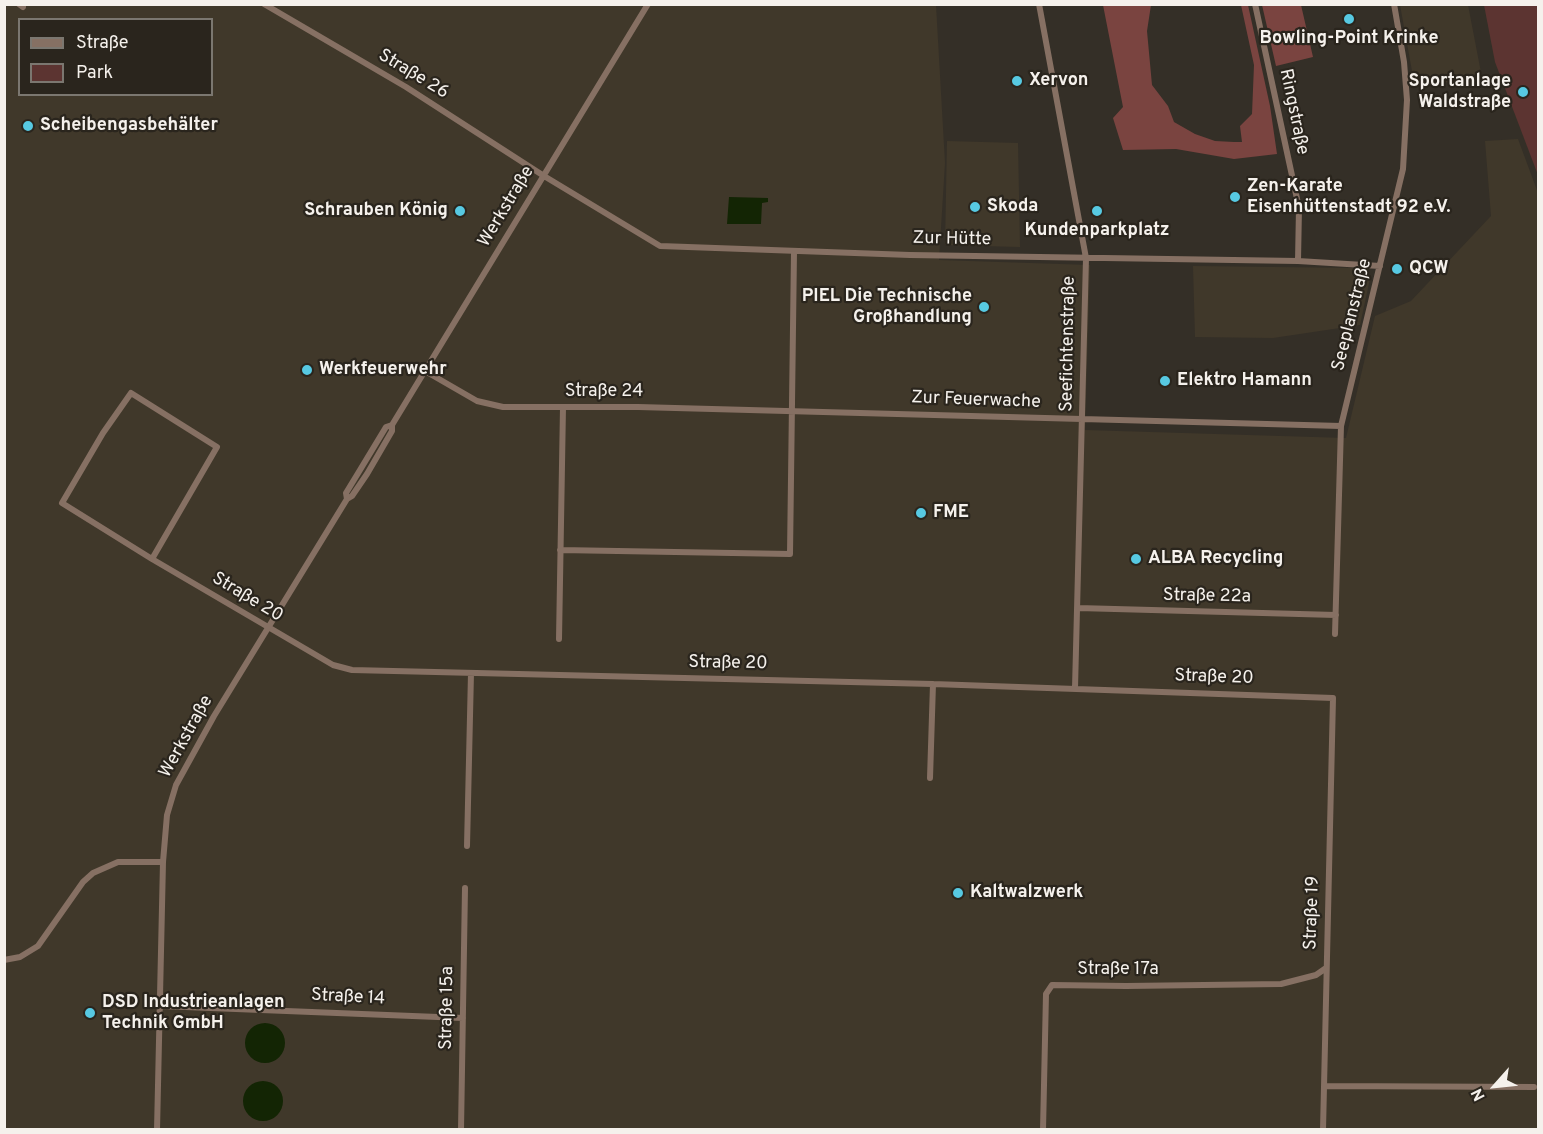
<!DOCTYPE html>
<html>
<head>
<meta charset="utf-8">
<style>
	body { margin:0 }
	#map { position:relative; width:1543px; height:1134px; overflow:hidden; background:#342f27; font-family:Overpass,sans-serif }
	canvas { display:block }
	.frame { position:absolute; inset:0; border:6px solid #f5f1ec; pointer-events:none }
	.legend { position:absolute; left:18px; top:18px; width:195px; height:78px; box-sizing:border-box; background:#2a251d; border:2px solid #7b7770; margin:0; padding:8px 10px; list-style:none; font-size:18px; color:#f5f1ec }
	.legend li { display:flex; align-items:center; gap:12px; height:30px }
	.legend b { width:30px; border:2px solid #7b7770 }
	.north { position:absolute; left:1465px; top:1056px; width:60px; height:60px; -webkit-text-stroke:4px #2a251d; paint-order:stroke; rotate:243deg; font-size:16px; font-weight:700; line-height:24px; text-align:center; color:#f5f1ec }
	.north::after { content:''; display:block; margin:auto; width:21px; height:27px; background:#f5f1ec; clip-path:polygon(50% 0,100% 100%,50% 72%,0 100%) }
</style>
</head>
<body>
<div id="map">
<canvas width="1543" height="1134"></canvas>
<div class="frame"></div>
<ul class="legend">
<li><b style="height:8px;background:#867063"></b>Straße</li>
<li><b style="height:16px;background:#5c3431"></b>Park</li>
</ul>
<div class="north">N</div>
</div>
<script>
const context = document.querySelector('canvas').getContext('2d');
context.lineJoin = 'round';
function paint(path, color) { context.fillStyle = color; context.fill(path, 'evenodd'); }
const shape = rows => new Path2D(rows.map(r => 'M' + r).join(''));
function stroke(path, color, width, dash) { context.strokeStyle = color; context.lineWidth = width; context.lineCap = dash ? 'butt' : 'round'; context.setLineDash(dash || []); context.stroke(path); }
function write(font, color, halo, rows, align = 'center') {
  context.font = font + ' Overpass,sans-serif'; context.lineWidth = 4.5; context.setLineDash([]); context.textBaseline = 'middle'; context.strokeStyle = halo; context.fillStyle = color; for (const [text, x, y, turn = 0] of rows) {
    context.save(); context.translate(x, y); context.rotate((+turn || 0) * Math.PI / 180); context.textAlign = isNaN(turn) ? turn : align; if (halo) context.strokeText(text, 0, 0); context.fillText(text, 0, 0); context.restore();
  }
}
const built = shape([
	[5,5,936,5,945,163,939,260,1090,265,1085,430,1346,438,1375,316,1411,301,1491,216,1485,141,1518,139,1538,193,1538,1129,5,1130],
	[20,20,212,20,212,94,20,94],
	[1400,5,1468,5,1483,83,1414,82],
	[947,141,1018,143,1020,247,945,245],
	[1193,266,1356,268,1366,273,1370,279,1360,325,1273,338,1195,337]
]);
const green = shape([
	[1484,5,1538,5,1538,175,1495,62]
]);
const forest = shape([
	[1103,5,1151,5,1147,31,1152,85,1168,106,1174,122,1195,134,1215,141,1234,142,1242,142,1240,126,1252,114,1254,65,1241,5,1248,5,1270,106,1277,154,1234,159,1176,149,1123,150,1113,118,1123,107],
	[1262,5,1301,5,1313,57,1276,66]
]);
const water = shape([
	[729,197,768,198,768,202,762,203,761,224,727,224],
	'245 1043a20 20 0 1 1 40 0a20 20 0 1 1-40 0Z',
	'243 1101a20 20 0 1 1 40 0a20 20 0 1 1-40 0Z'
]);
const street = shape([
	[19,4,23,7,23,4],
	[264,4,406,87,544,176,660,246,910,255,1298,261,1380,266],
	[1039,4,1086,258,1075,688],
	[1255,4,1299,208,1298,261],
	[425,371,477,401,503,407,638,407,1341,426],
	[347,499,346,493,360,470,386,427,392,425],
	[560,550,790,554,794,252],
	[152,559,62,503,103,433,131,393,217,447,152,559,333,665,352,670,933,684,1333,698,1323,1130],
	[1078,608,1336,615],
	[1335,634,1341,426,1403,169,1407,100,1404,62,1394,4],
	[559,639,563,407],
	[930,778,933,684],
	[467,846,471,673],
	[4,960,20,957,38,946,83,882,93,873,118,862,163,862],
	[160,1006,463,1018],
	[1325,1086,1534,1087],
	[157,1130,163,862,167,815,176,785,214,716,347,499,352,496,367,474,392,431,392,425,648,4],
	[461,1130,465,888],
	[1043,1130,1046,994,1052,985,1126,986,1281,984,1316,975,1326,968]
]);
const markers = [
	[1349,19,6,"#57c9e2"],
	[1017,81,6,"#57c9e2"],
	[1523,92,6,"#57c9e2"],
	[28,126,6,"#57c9e2"],
	[1235,197,6,"#57c9e2"],
	[975,207,6,"#57c9e2"],
	[460,211,6,"#57c9e2"],
	[1097,211,6,"#57c9e2"],
	[1397,269,6,"#57c9e2"],
	[984,307,6,"#57c9e2"],
	[307,370,6,"#57c9e2"],
	[1165,381,6,"#57c9e2"],
	[921,513,6,"#57c9e2"],
	[1136,559,6,"#57c9e2"],
	[958,893,6,"#57c9e2"],
	[90,1013,6,"#57c9e2"]
];
const poiNames = [
	["Bowling-Point Krinke",1349,39,"center"],
	["Xervon",1029,81],
	["Sportanlage",1511,82,"right"],
	["Waldstraße",1511,103,"right"],
	["Scheibengasbehälter",40,126],
	["Zen-Karate",1247,187],
	["Eisenhüttenstadt 92 e.V.",1247,208],
	["Skoda",987,207],
	["Schrauben König",448,211,"right"],
	["Kundenparkplatz",1097,231,"center"],
	["QCW",1409,269],
	["PIEL Die Technische",972,297,"right"],
	["Großhandlung",972,318,"right"],
	["Werkfeuerwehr",319,370],
	["Elektro Hamann",1177,381],
	["FME",933,513],
	["ALBA Recycling",1148,559],
	["Kaltwalzwerk",970,893],
	["DSD Industrieanlagen",102,1003],
	["Technik GmbH",102,1024]
];
const streetNames = [
	["Straße 26",413,75,31],
	["Ringstraße",1293,112,78],
	["Werkstraße",507,207,-59],
	["Zur Hütte",952,240,1],
	["Seeplanstraße",1353,315,-76],
	["Seefichtenstraße",1069,344,-89],
	["Straße 24",604,392],
	["Zur Feuerwache",976,401,2],
	["Straße 22a",1207,597,1],
	["Straße 20",247,598,31],
	["Straße 20",728,664,1],
	["Straße 20",1214,678,2],
	["Werkstraße",187,737,-61],
	["Straße 19",1313,913,-88],
	["Straße 17a",1118,970],
	["Straße 14",348,998,3],
	["Straße 15a",448,1008,-89]
];
paint(built, '#40382a');
paint(green, '#5c3431');
paint(forest, '#7a4440');
paint(water, '#132504');
stroke(street, '#867063', 6);
for (const [x, y, r, color] of markers) { const dot = new Path2D(); dot.arc(x, y, r, 0, 2 * Math.PI); context.fillStyle = color; context.fill(dot); stroke(dot, '#2a251d', 2); }
write('bold 18px', '#f5f1ec', '#2a251d', poiNames, 'left');
write('18px', '#f5f1ec', '#2a251d', streetNames);
</script>
</body>
</html>
